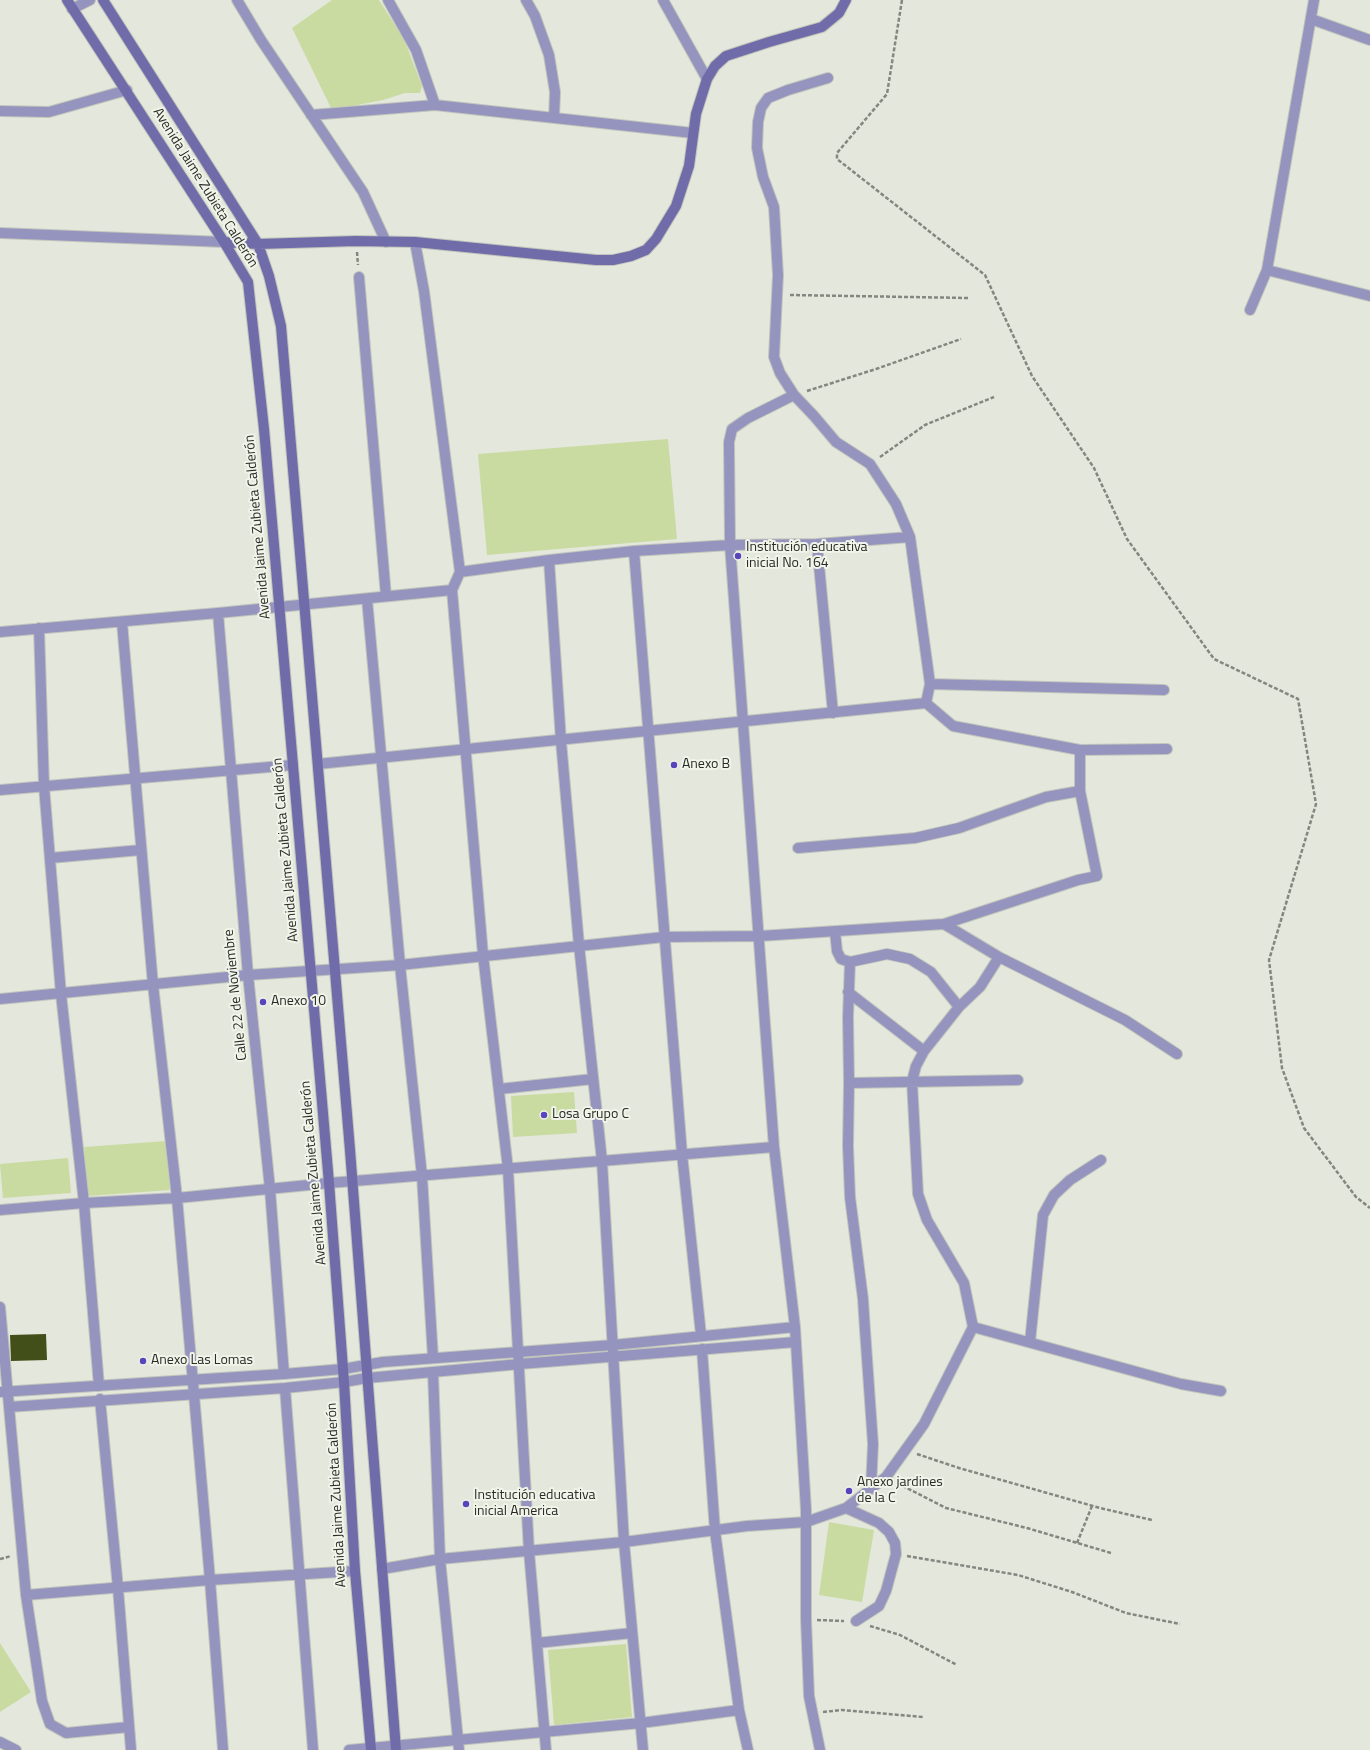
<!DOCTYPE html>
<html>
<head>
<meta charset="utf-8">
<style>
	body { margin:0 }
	canvas { display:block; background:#e3e7dc }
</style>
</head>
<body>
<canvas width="1370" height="1750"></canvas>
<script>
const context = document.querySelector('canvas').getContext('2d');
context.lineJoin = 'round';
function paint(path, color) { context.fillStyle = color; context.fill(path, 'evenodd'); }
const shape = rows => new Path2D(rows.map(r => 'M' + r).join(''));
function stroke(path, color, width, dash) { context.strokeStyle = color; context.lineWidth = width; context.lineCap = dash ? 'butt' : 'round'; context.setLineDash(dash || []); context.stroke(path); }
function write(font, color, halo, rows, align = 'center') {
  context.font = font + ' "Titillium Web",sans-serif'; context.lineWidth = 4; context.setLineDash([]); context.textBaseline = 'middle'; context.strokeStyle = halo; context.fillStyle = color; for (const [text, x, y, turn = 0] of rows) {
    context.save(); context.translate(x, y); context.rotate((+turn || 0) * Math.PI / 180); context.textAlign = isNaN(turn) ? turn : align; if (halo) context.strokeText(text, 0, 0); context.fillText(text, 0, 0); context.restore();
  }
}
const green = shape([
	[332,0,379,0,404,39,422,86,420,93,405,93,383,100,332,110,292,28],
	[668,439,677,539,487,555,478,454],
	[574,1092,577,1133,513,1137,511,1096],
	[166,1141,170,1190,88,1196,84,1147],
	[68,1158,71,1193,3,1198,0,1164],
	[829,1522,874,1530,862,1602,819,1595],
	[0,1643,31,1692,0,1712],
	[626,1644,632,1717,554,1725,548,1650]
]);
const building = shape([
	[46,1334,47,1360,11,1361,10,1335]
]);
const path = shape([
	[902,0,887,94,837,153,837,159,985,275,1032,376,1094,468,1127,539,1214,659,1298,699,1316,804,1269,960,1282,1068,1304,1128,1356,1197,1370,1208],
	[357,252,358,265],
	[790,295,969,298],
	[807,391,876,369,961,339],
	[880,457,925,425,994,397],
	[917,1454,959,1468,1100,1508,1152,1520],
	[897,1483,946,1508,1027,1528,1111,1553],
	[1077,1543,1092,1506],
	[907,1556,1018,1575,1072,1592,1126,1613,1180,1624],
	[0,1559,11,1556],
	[817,1620,844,1621],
	[870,1626,900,1635,957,1665],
	[823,1712,842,1710,923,1717]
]);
const street = shape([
	[237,0,261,40,363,192,386,242],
	[388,0,416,50,435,105],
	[526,0,535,16,549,55,555,92,554,118],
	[663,0,707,79],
	[72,9,90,0],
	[1311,19,1370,40],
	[828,78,788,90,768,98,761,108,758,122,757,148,763,177,774,207,778,275,774,357,780,373,794,395,814,416,836,442,870,464,896,504,910,537,930,684,926,703],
	[0,111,49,112,127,90],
	[311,115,435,105,693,133],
	[0,233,224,242],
	[415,242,424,291,460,572],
	[1267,270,1370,296],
	[359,277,386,596],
	[1250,310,1267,270,1314,0],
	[794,395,748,418,732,429,729,442,730,545,774,1147,795,1327,806,1510,806,1619,809,1696,820,1750],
	[817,544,833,713],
	[634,551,682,1154,701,1335],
	[549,560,561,741,579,945,602,1161,624,1542,643,1750],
	[367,599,400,965,422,1176,433,1358],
	[218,613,248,975,270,1189,284,1374],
	[122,622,153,985,177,1198,210,1580,223,1750],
	[39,628,44,786,61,994,84,1203,99,1386],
	[0,632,218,613,452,590],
	[930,684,1164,690],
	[318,764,926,703,953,726,1080,750,1167,749],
	[0,790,293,765],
	[798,848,915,838,959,828,1046,797,1080,791],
	[50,858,141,850],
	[944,924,1078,880,1097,876,1080,791,1080,750],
	[835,931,837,951,841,959,850,962,887,954,910,959,931,972,959,1007],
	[850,962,848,1017,849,1083,848,1146,850,1197,863,1299,865,1330,873,1444,871,1489],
	[848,992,924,1051],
	[0,999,248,975,400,965,664,937,760,936,944,924,999,957,1125,1020,1177,1054],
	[849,1083,1018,1080],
	[499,1089,593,1079],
	[0,1210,84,1203,177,1198,329,1183,774,1147],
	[0,1307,26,1595,42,1701,50,1724,66,1733,129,1727],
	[973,1327,1181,1384,1221,1391],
	[1030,1342,1043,1215,1054,1195,1070,1180,1101,1160],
	[702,1349,715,1531,739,1710,748,1750],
	[433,1372,440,1559,459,1750],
	[285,1388,313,1750],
	[0,1392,284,1374,343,1369,383,1362,613,1345,795,1327],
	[100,1399,118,1588,131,1750],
	[9,1407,285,1388,344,1382,367,1378,520,1364,796,1342],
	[846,1508,879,1523,889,1532,895,1543,896,1554,886,1591,879,1606,856,1621],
	[382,1569,440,1559,624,1542,747,1526,806,1522,846,1508,886,1477,924,1424,973,1327,964,1283,927,1220,918,1194,912,1081,916,1066,924,1051,959,1007,980,987,999,957],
	[26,1595,210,1580,355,1571],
	[537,1643,632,1633],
	[0,1742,16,1750],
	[349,1750,641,1723,739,1710],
	[546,1750,529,1551,508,1169,483,955,452,590,460,572,549,560,634,551,730,545,817,544,910,537]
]);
const secondary = shape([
	[67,0,224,242,248,282,264,429,329,1183,344,1382,355,1571,371,1750],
	[103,0,258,244,269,276,281,326,350,1150,396,1750],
	[224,242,258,244,356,241,415,242,596,260,613,260,631,256,646,250,656,239,676,206,689,166,696,114,707,79,715,66,726,56,769,42,822,27,839,13,846,0]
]);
const markers = [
	[738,556,4,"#5a44bc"],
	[674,765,4,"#5a44bc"],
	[263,1002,4,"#5a44bc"],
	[544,1115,4,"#5a44bc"],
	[143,1361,4,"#5a44bc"],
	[849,1491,4,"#5a44bc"],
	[466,1504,4,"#5a44bc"]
];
const streetNames = [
	["Avenida Jaime Zubieta Calderón",205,188,58],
	["Avenida Jaime Zubieta Calderón",258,527,-95],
	["Avenida Jaime Zubieta Calderón",286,850,-95],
	["Calle 22 de Noviembre",236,995,-96],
	["Avenida Jaime Zubieta Calderón",314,1173,-95],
	["Avenida Jaime Zubieta Calderón",337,1495,-93]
];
const poiNames = [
	["Institución educativa",746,548],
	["inicial No. 164",746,564],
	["Anexo B",682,765],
	["Anexo 10",271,1002],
	["Losa Grupo C",552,1115],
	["Anexo Las Lomas",151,1361],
	["Anexo jardines",857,1483],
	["de la C",857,1499],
	["Institución educativa",474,1496],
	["inicial America",474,1512]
];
paint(green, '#cadba2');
paint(building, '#434f19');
stroke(street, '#c2c5bb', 12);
stroke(secondary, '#c2c5bb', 12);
stroke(path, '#84867f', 2.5, [4, 2]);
stroke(street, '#9594bf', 10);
stroke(secondary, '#706caa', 10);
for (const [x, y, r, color] of markers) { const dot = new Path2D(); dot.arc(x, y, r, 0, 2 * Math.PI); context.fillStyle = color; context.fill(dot); stroke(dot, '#f0f4e9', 1.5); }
write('14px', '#2a2b27', '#f0f4e9', streetNames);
write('14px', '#2a2b27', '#f0f4e9', poiNames, 'left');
</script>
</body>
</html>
